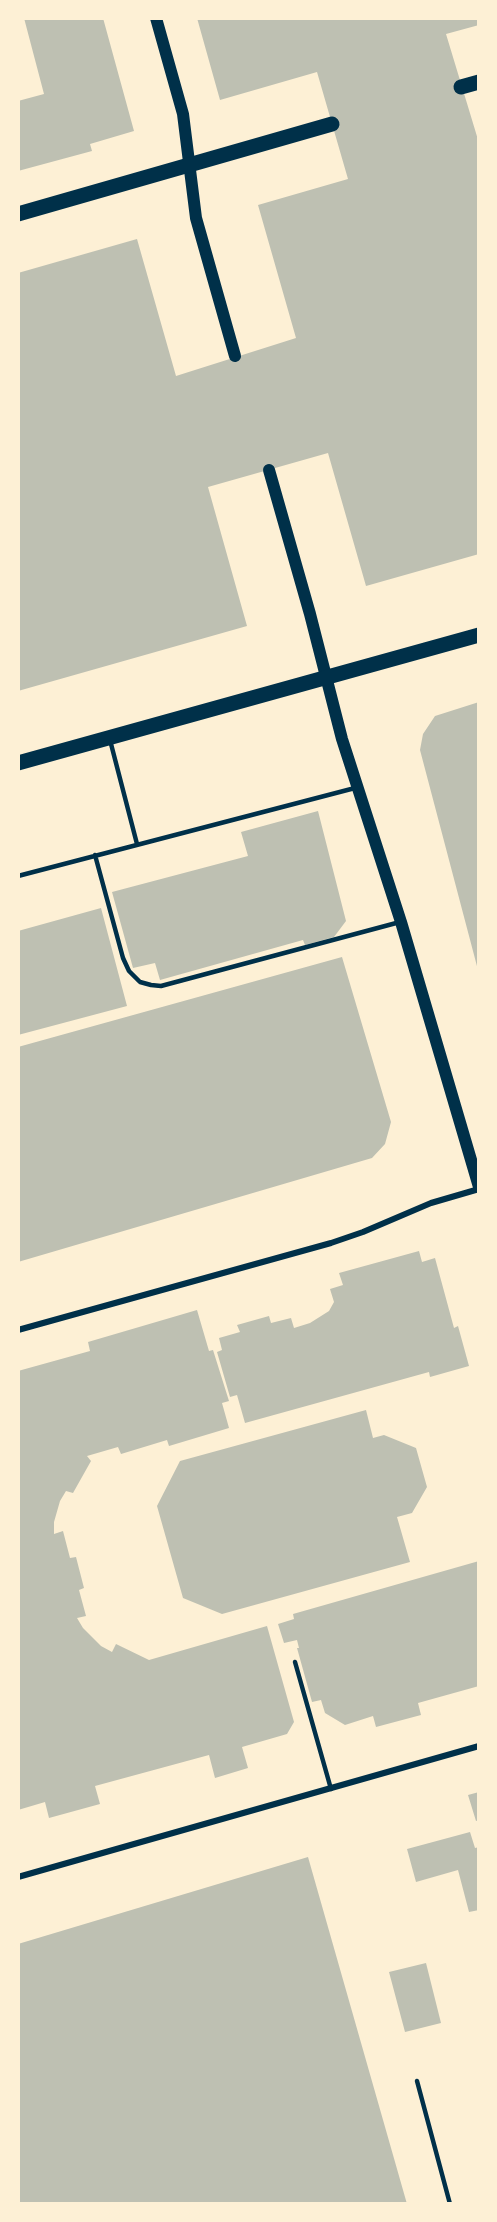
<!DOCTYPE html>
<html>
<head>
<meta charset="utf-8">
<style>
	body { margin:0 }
	#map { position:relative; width:497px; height:2222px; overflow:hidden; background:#fdf0d5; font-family:"Sofia Sans Condensed",sans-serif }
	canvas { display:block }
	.frame { position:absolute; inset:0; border:20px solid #fdf0d5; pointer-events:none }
</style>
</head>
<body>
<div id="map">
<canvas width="497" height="2222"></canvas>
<div class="frame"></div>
</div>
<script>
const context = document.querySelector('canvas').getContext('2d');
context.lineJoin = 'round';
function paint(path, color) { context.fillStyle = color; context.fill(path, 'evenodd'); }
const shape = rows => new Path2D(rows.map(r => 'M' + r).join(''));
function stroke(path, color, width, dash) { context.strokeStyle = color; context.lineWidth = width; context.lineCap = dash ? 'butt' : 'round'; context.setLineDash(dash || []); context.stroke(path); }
const building = shape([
	[24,18,103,18,134,131,90,144,92,151,18,171,18,101,44,94],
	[197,18,479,18,479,25,446,34,479,143,479,554,366,586,328,453,208,487,247,626,18,691,18,273,137,239,176,376,296,338,258,205,348,179,317,72,220,100],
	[479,702,479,970,478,970,420,750,423,734,435,716],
	[318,811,346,921,334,937,305,945,303,940,160,980,155,963,133,968,112,892,248,856,241,832],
	[101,908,127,1006,18,1035,18,931],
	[342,957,391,1122,385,1144,372,1158,18,1262,18,1047],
	[419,1251,422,1262,435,1258,454,1328,458,1326,469,1366,430,1377,429,1372,245,1423,237,1395,230,1397,217,1352,222,1350,219,1338,240,1332,237,1325,269,1316,271,1323,291,1318,294,1328,310,1323,329,1311,334,1302,330,1289,343,1285,339,1273],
	[197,1310,209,1351,213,1350,229,1401,222,1403,229,1428,169,1446,167,1440,121,1454,118,1447,87,1456,91,1461,73,1493,66,1491,60,1501,54,1522,54,1534,63,1531,70,1558,76,1557,84,1588,79,1590,86,1616,77,1618,83,1628,101,1646,112,1652,116,1644,149,1660,267,1626,294,1722,287,1734,242,1747,248,1768,215,1778,209,1755,95,1786,100,1804,49,1818,45,1802,18,1810,18,1371,90,1351,88,1342],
	[366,1410,373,1438,384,1435,416,1448,427,1487,412,1513,397,1517,410,1562,222,1614,183,1598,157,1506,180,1461],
	[479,1561,479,1686,418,1703,421,1715,376,1727,373,1716,345,1725,325,1713,321,1700,312,1702,297,1648,299,1648,297,1640,284,1643,278,1624,294,1619,293,1614],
	[479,1792,479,1820,476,1821,468,1795],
	[470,1832,475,1848,479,1847,479,1910,469,1912,458,1870,416,1882,407,1849],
	[308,1857,407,2204,18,2204,18,1944],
	[426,1963,441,2023,405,2032,389,1972]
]);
const service = shape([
	[110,740,137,844],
	[95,855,123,958,129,971,140,982,151,985,161,986,400,922],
	[18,876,355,788],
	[295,1662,331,1789],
	[417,2081,450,2204]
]);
const minor = shape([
	[18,1330,331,1243,363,1232,431,1203,479,1189],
	[18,1877,479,1746]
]);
const secondary = shape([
	[156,18,183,114,196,218,235,356],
	[269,470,310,614,342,739,401,922,479,1187]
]);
const primary = shape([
	[461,87,479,82],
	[18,214,332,124],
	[18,763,479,635]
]);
paint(building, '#bec0b2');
stroke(service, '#003049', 4.5);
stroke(minor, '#003049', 6);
stroke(secondary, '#003049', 12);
stroke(primary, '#003049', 15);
</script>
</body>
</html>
